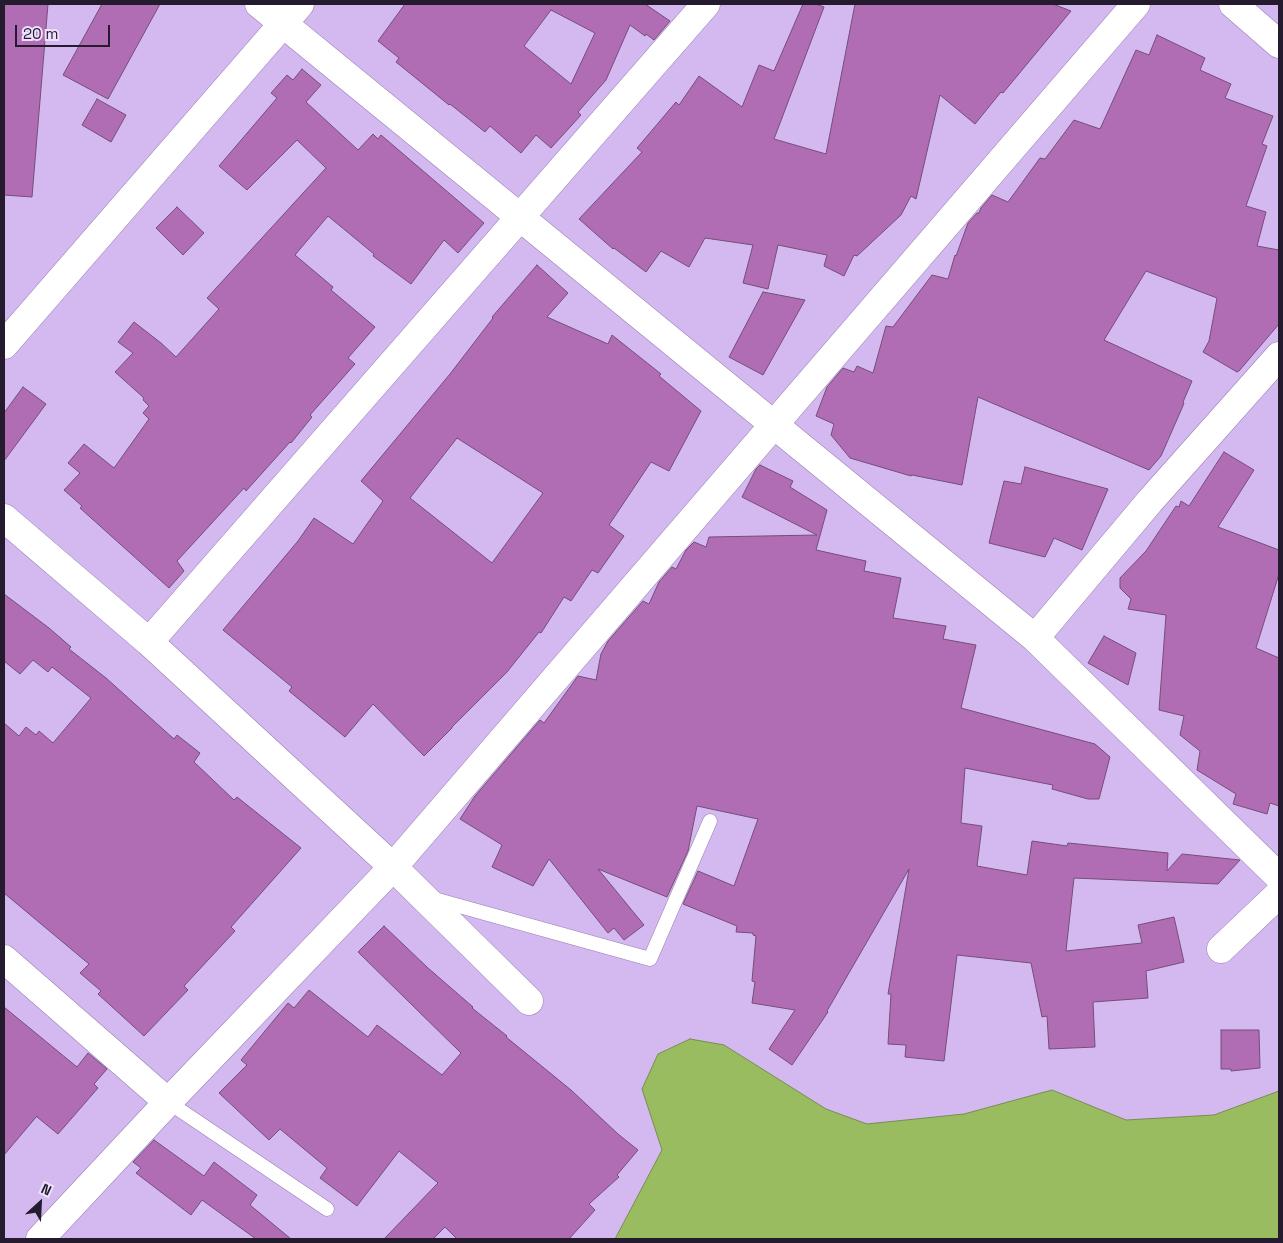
<!DOCTYPE html>
<html>
<head>
<meta charset="utf-8">
<style>
	body { margin:0 }
	#map { position:relative; width:1283px; height:1243px; overflow:hidden; background:#d3b9f0; font-family:"Space Grotesk",sans-serif }
	canvas { display:block }
	.frame { position:absolute; inset:0; border:5px solid #251b2f; pointer-events:none }
	.north { position:absolute; left:15px; top:1178px; width:50px; height:50px; -webkit-text-stroke:4px #ede0fc; paint-order:stroke; rotate:25deg; font-size:14px; font-weight:700; line-height:20px; text-align:center; color:#251b2f }
	.north::after { content:''; display:block; margin:auto; width:18px; height:22px; background:#251b2f; clip-path:polygon(50% 0,100% 100%,50% 72%,0 100%) }
	.scale { position:absolute; left:15px; top:25px; width:95px; height:22px; box-sizing:border-box; border:2px solid #251b2f; border-top:0; padding-left:6px; font-size:15px; line-height:18px; white-space:nowrap; color:#251b2f; -webkit-text-stroke:4px #ede0fc; paint-order:stroke }
</style>
</head>
<body>
<div id="map">
<canvas width="1283" height="1243"></canvas>
<div class="frame"></div>
<div class="north">N</div>
<div class="scale">20 m</div>
</div>
<script>
const context = document.querySelector('canvas').getContext('2d');
context.lineJoin = 'round';
function paint(path, color) { context.fillStyle = color; context.fill(path, 'evenodd'); }
const shape = rows => new Path2D(rows.map(r => 'M' + r).join(''));
function stroke(path, color, width, dash) { context.strokeStyle = color; context.lineWidth = width; context.lineCap = dash ? 'butt' : 'round'; context.setLineDash(dash || []); context.stroke(path); }
const water = shape([
	[690,1039,724,1045,826,1109,867,1124,964,1114,1052,1090,1126,1120,1214,1115,1279,1091,1279,1239,615,1239,662,1150,642,1089,658,1054,690,1039]
]);
const building = shape([
	[4,4,48,4,32,197,4,195,4,4],
	[102,4,160,4,108,99,63,75,102,4],
	[405,4,645,4,670,21,654,40,646,34,645,36,630,25,606,80,578,112,581,115,551,148,536,135,521,153,490,126,485,132,450,104,449,105,396,62,399,58,378,41,405,4],
	[551,10,595,33,571,84,524,46,551,10],
	[803,4,816,4,824,7,774,139,826,154,855,4,1053,4,1071,11,1003,93,1001,92,975,124,940,95,916,199,911,196,901,215,857,256,854,255,844,276,824,266,827,255,778,245,768,289,743,283,753,245,705,238,689,267,661,251,646,272,614,248,613,249,579,219,642,152,637,148,676,102,679,105,699,76,742,107,759,65,774,71,803,4],
	[1157,35,1205,58,1200,70,1231,84,1225,98,1273,116,1262,144,1267,146,1246,206,1266,212,1257,246,1279,250,1279,324,1239,371,1237,372,1203,352,1209,341,1217,298,1146,271,1104,340,1192,381,1183,402,1184,403,1182,408,1161,456,1149,470,978,397,962,485,912,475,911,476,850,458,831,435,834,424,816,416,827,387,843,368,854,372,857,366,873,373,886,326,893,327,932,275,948,279,955,255,956,256,968,223,977,213,979,213,981,208,992,195,1008,202,1040,158,1045,159,1074,120,1100,129,1136,50,1149,55,1157,35],
	[302,69,321,85,306,102,358,150,373,134,378,139,381,135,484,223,458,253,444,240,411,284,373,256,374,254,328,216,295,255,333,287,331,290,375,327,348,358,355,364,310,415,312,417,291,443,290,442,246,491,244,488,177,561,184,571,169,588,80,508,82,506,64,490,80,473,68,463,84,444,114,468,149,419,143,413,149,406,143,400,144,398,115,372,133,353,118,342,134,322,161,343,176,357,219,309,207,298,326,168,297,140,247,190,219,166,277,98,271,93,287,75,293,80,302,69],
	[97,99,126,115,111,142,82,125,97,99],
	[177,207,204,233,183,255,156,228,177,207],
	[537,265,568,293,547,317,608,344,612,335,661,374,659,376,701,411,669,471,651,462,609,525,624,536,598,573,592,570,571,601,564,597,541,633,539,632,507,672,452,727,452,728,424,756,373,704,345,737,289,691,292,687,223,630,298,541,314,518,353,544,383,501,361,481,450,374,493,318,492,317,537,265],
	[457,438,543,493,492,563,410,498,457,438],
	[763,292,805,300,763,375,729,357,763,292],
	[23,387,46,404,4,461,4,413,23,387],
	[1224,452,1254,470,1218,527,1279,550,1279,574,1256,648,1279,658,1279,806,1270,803,1267,814,1233,804,1236,794,1197,770,1200,751,1180,735,1184,716,1159,710,1166,615,1128,609,1131,599,1120,588,1120,578,1146,551,1176,506,1179,507,1181,501,1189,506,1224,452],
	[760,465,793,481,790,487,827,510,816,550,866,561,864,571,901,578,893,618,946,626,943,639,976,645,961,708,1095,744,1110,757,1099,799,1088,799,1052,789,1053,785,965,768,961,823,982,826,977,866,1027,875,1032,841,1067,846,1068,843,1168,853,1167,871,1182,854,1240,860,1218,884,1074,878,1066,951,1142,943,1138,925,1174,917,1184,962,1146,971,1148,998,1093,1002,1095,1047,1049,1049,1047,1016,1042,1017,1031,963,957,955,944,1061,905,1057,906,1045,888,1044,891,994,888,994,909,869,827,1011,828,1012,792,1065,769,1049,795,1010,752,1003,755,982,752,981,756,936,753,935,753,933,736,932,737,926,683,904,698,871,734,886,758,819,697,806,688,851,667,897,598,869,644,925,624,940,614,928,608,933,549,859,533,886,492,867,502,845,460,819,475,796,540,720,544,723,578,676,596,680,601,654,608,641,643,601,649,604,659,582,672,567,676,569,686,550,694,542,706,547,709,537,817,535,742,497,756,469,760,465],
	[1025,467,1108,489,1082,550,1054,538,1045,557,989,543,1004,481,1021,484,1025,467],
	[4,594,49,628,71,647,69,649,106,678,174,739,177,735,200,753,194,762,234,800,237,797,301,848,231,927,235,931,184,986,188,990,144,1036,98,994,101,991,80,973,89,964,4,893,4,723,19,736,26,727,36,735,39,731,53,743,91,698,52,667,48,672,33,660,20,674,4,661,4,594],
	[1104,636,1136,653,1128,685,1088,663,1104,636],
	[384,926,428,968,473,1007,472,1008,507,1036,506,1037,571,1090,618,1134,638,1150,617,1175,619,1177,589,1204,595,1210,569,1239,457,1239,445,1227,433,1239,384,1239,438,1183,399,1151,357,1206,320,1178,327,1168,280,1129,269,1140,219,1093,247,1065,241,1060,288,1003,294,1008,309,990,368,1037,377,1025,442,1075,461,1053,358,952,384,926],
	[4,1007,77,1067,88,1053,107,1069,94,1084,98,1088,58,1134,37,1117,37,1116,4,1155,4,1007],
	[1221,1030,1259,1030,1260,1068,1231,1071,1231,1069,1221,1069,1221,1030],
	[154,1140,204,1176,214,1162,257,1195,250,1205,291,1239,256,1239,202,1200,191,1215,136,1173,141,1168,133,1162,154,1140]
]);
const service = shape([
	[434,899,650,959,710,821],
	[168,1102,327,1209]
]);
const minor = shape([
	[259,4,1035,638,1279,877],
	[1233,4,1279,44],
	[4,345,300,4],
	[4,518,149,642,393,867,529,1001],
	[1035,638,1150,501,1279,356],
	[149,642,706,4],
	[1221,949,1279,894],
	[4,959,168,1102],
	[40,1239,168,1102,393,867,1136,4]
]);
paint(water, '#9abc60');
stroke(water, '#778c51', 1);
paint(building, '#b16db3');
stroke(building, '#754d76', 1);
stroke(service, '#977eb2', 15);
stroke(minor, '#977eb2', 29);
stroke(service, '#fff', 14);
stroke(minor, '#fff', 28);
</script>
</body>
</html>
